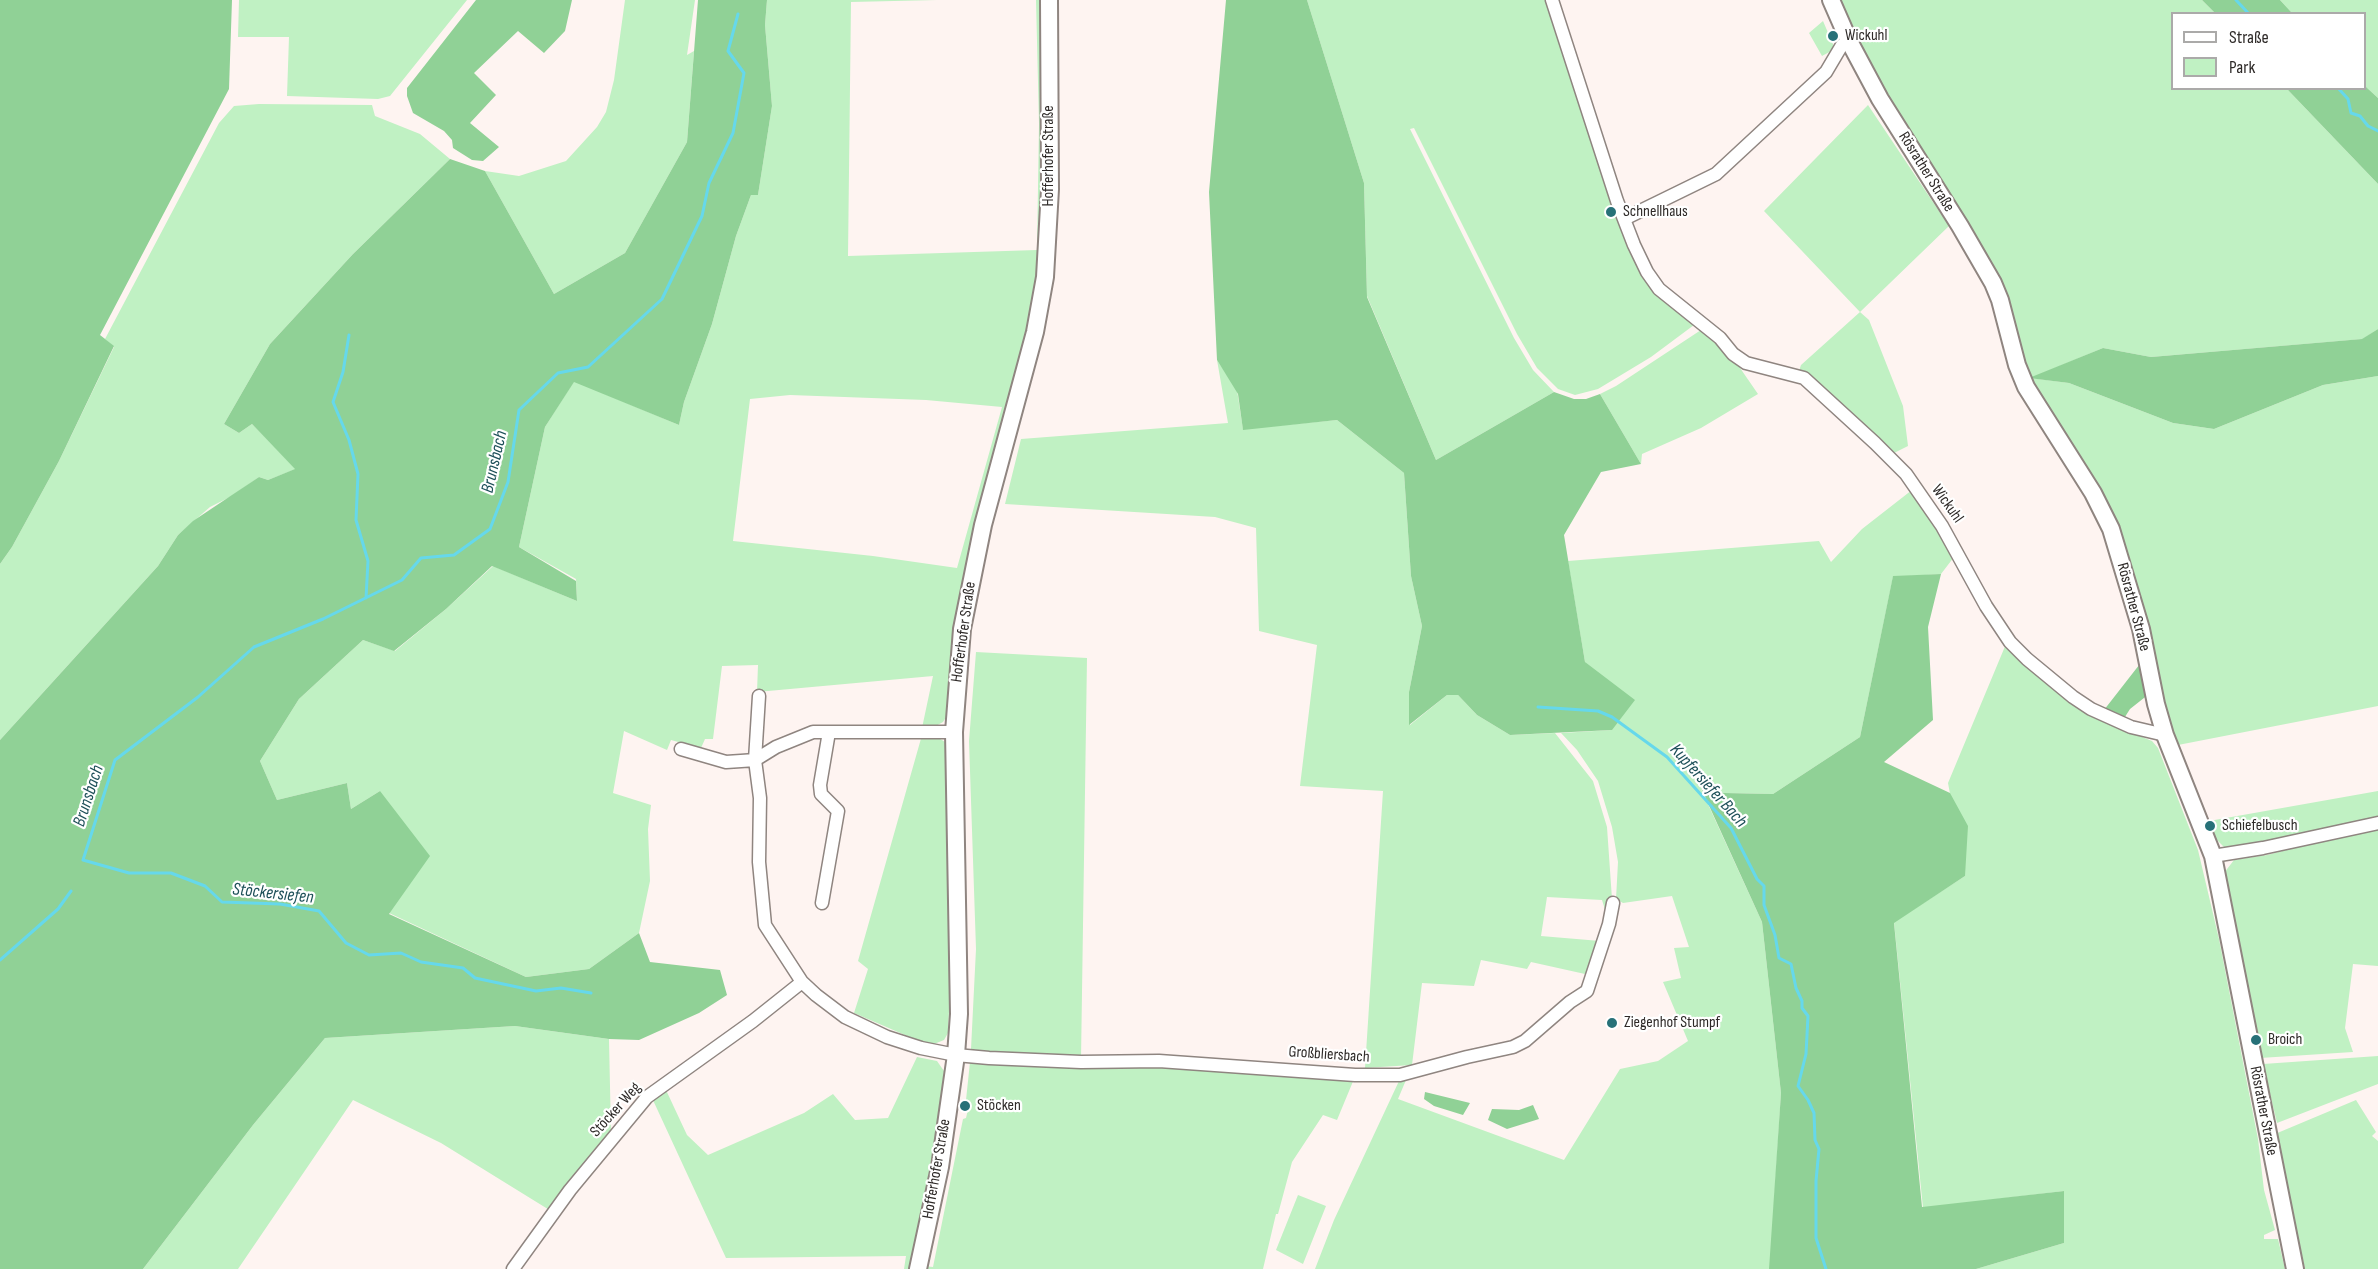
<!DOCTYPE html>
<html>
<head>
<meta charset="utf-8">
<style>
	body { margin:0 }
	#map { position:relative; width:2378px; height:1269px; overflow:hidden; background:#fef4f1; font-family:"Sofia Sans Condensed",sans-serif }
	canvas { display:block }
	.legend { position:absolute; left:2171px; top:12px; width:195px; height:78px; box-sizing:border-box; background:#fff; border:2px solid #abaaa9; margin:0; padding:8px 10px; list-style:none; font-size:18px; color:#2e2a28 }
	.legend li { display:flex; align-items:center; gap:12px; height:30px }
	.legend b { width:30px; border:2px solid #abaaa9 }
</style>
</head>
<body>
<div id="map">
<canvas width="2378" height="1269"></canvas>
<ul class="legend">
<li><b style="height:8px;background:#fff"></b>Straße</li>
<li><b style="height:16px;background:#c0f1c3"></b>Park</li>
</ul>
</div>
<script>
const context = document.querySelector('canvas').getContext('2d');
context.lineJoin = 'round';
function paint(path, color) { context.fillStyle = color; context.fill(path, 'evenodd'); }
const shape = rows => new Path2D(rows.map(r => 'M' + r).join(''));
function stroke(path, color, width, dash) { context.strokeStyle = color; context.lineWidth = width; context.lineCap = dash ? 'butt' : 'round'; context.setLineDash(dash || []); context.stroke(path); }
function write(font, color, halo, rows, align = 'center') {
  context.font = font + ' "Sofia Sans Condensed",sans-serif'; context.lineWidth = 4.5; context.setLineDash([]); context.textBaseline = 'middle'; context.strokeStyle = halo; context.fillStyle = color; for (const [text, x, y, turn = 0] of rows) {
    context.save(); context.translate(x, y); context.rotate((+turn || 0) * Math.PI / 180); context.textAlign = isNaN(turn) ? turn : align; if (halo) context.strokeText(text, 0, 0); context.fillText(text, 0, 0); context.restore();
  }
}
const green = shape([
	[239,0,467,0,390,96,378,99,287,96,289,37,238,37],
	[625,0,695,0,687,55,694,51,687,142,625,253,554,294,485,171,519,176,566,161,597,127,606,112,614,80],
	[767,0,937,0,851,2,848,256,1037,250,1039,124,1036,0,1042,0,1043,251,948,714,943,722,934,727,922,728,933,676,757,692,758,665,722,666,713,739,705,739,701,748,671,740,667,750,624,731,613,793,651,805,648,829,650,881,639,933,589,969,526,977,389,913,380,791,351,809,347,783,277,800,260,761,299,699,363,640,395,651,446,609,493,566,577,601,576,579,519,547,545,427,574,381,679,425,684,402,712,324,736,236,751,195,758,195,772,106,765,25],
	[790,395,926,400,1002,407,957,568,873,556,733,541,750,399],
	[1307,0,1547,0,1657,291,1694,325,1651,357,1598,389,1575,395,1558,389,1537,368,1517,334,1414,128,1410,129,1514,338,1533,370,1554,392,1436,460,1367,296,1364,183],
	[1838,0,2202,0,2215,13,2172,14,2172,88,2287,89,2378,184,2378,329,2363,339,2151,357,2103,348,2031,378,2069,383,2173,423,2214,429,2323,385,2378,376,2378,706,2178,745,2158,687,2143,614,2029,378,2001,282,1867,64],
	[2280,0,2378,0,2378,98,2365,86,2364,14,2292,13],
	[1823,21,1835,49,1822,56,1809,33],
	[259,104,372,105,375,116,420,134,450,159,353,254,270,344,224,424,239,433,252,424,296,469,268,480,259,477,232,496,210,507,178,535,158,566,0,740,0,564,12,547,59,461,114,347,105,339,219,123,234,106],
	[1868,105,1949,226,1860,312,1869,320,1903,406,1908,446,1892,454,1822,385,1799,371,1801,365,1860,312,1764,211],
	[1701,330,1706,332,1738,365,1758,394,1701,428,1642,454,1641,464,1600,394,1616,386],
	[1217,360,1237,390,1243,429,1337,420,1404,473,1411,576,1422,626,1409,692,1410,725,1447,695,1458,695,1477,715,1510,735,1555,733,1593,781,1607,827,1612,899,1608,919,1602,900,1547,897,1541,936,1600,941,1590,971,1585,974,1531,962,1527,969,1481,960,1474,986,1422,983,1412,1065,1365,1068,1383,791,1300,786,1317,645,1259,631,1256,528,1215,517,1005,504,1021,439,1228,423],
	[1912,490,1954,557,1941,574,1893,577,1860,737,1773,794,1724,793,1701,789,1762,922,1781,1093,1770,1269,1315,1269,1334,1220,1399,1081,1406,1080,1398,1099,1564,1160,1620,1069,1658,1061,1688,1041,1663,982,1681,978,1674,948,1689,947,1672,896,1623,903,1616,899,1618,862,1612,827,1598,781,1577,750,1561,733,1612,730,1585,662,1568,561,1819,541,1831,562,1862,529],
	[2006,644,2130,732,2152,741,2158,748,2198,850,2219,939,2258,1139,2264,1190,2275,1230,2264,1235,2264,1239,2278,1239,2285,1269,1976,1269,2064,1243,2064,1191,1923,1208,1894,922,1965,876,1948,783],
	[976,652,1087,658,1081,1059,987,1054,971,1049,976,949,969,741],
	[922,735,934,735,945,742,949,750,954,904,948,1033,944,1040,934,1044,921,1042,854,1013,868,969,858,961],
	[2378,791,2378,819,2238,848,2224,847,2215,838,2209,821],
	[2378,829,2378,966,2353,964,2345,1028,2353,1052,2260,1058,2224,873,2234,860,2267,855,2344,835],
	[515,1026,609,1039,611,1134,551,1211,441,1143,353,1100,238,1269,143,1269,253,1125,325,1038],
	[2378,1056,2378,1084,2277,1123,2263,1064],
	[917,1057,937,1061,944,1071,934,1148,913,1269,904,1269,906,1256,726,1258,652,1098,666,1090,687,1135,708,1155,804,1113,833,1094,855,1120,888,1118],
	[970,1062,1266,1070,1354,1079,1337,1120,1323,1115,1292,1162,1278,1214,1276,1214,1263,1269,924,1269,924,1266,933,1267,963,1119,966,1118,969,1105,966,1100],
	[2356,1100,2376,1132,2372,1136,2378,1141,2378,1269,2305,1269,2275,1134],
	[1298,1195,1326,1206,1303,1264,1276,1250]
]);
const forest = shape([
	[0,0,232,0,229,89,100,335,114,346,59,461,12,547,0,564],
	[476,0,572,0,565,31,544,53,518,31,474,73,496,95,470,123,499,147,483,161,472,160,453,148,452,140,444,131,413,113,407,96,407,88],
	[698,0,767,0,765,25,772,106,758,195,751,195,736,236,712,324,684,402,679,425,574,382,545,427,519,547,576,581,577,601,492,566,446,609,394,651,363,640,299,699,260,761,277,800,347,783,351,809,380,791,430,856,389,914,526,977,589,969,639,933,650,962,720,970,727,995,699,1013,639,1040,609,1039,515,1026,325,1038,253,1125,143,1269,0,1269,0,740,158,566,178,535,193,521,259,477,268,480,295,469,252,424,239,433,224,424,270,344,353,254,450,159,485,171,554,294,625,253,687,142],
	[1226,0,1307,0,1364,183,1367,297,1436,460,1554,392,1574,399,1586,399,1600,394,1641,464,1601,472,1564,535,1585,662,1635,700,1612,730,1510,735,1477,715,1458,695,1447,695,1409,725,1409,692,1422,626,1411,576,1404,473,1337,420,1243,430,1238,394,1217,360,1209,192],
	[2202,0,2280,0,2292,13,2215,13],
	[2365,86,2378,98,2378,184,2287,89,2364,88],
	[2378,329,2378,376,2323,385,2214,429,2173,423,2069,383,2029,378,2103,348,2151,357,2362,339],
	[1941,574,1928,627,1933,720,1884,762,1950,793,1968,826,1965,876,1894,923,1922,1207,2064,1191,2064,1243,1976,1269,1769,1269,1781,1093,1762,922,1701,788,1724,793,1773,794,1860,737,1893,576],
	[2143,660,2149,694,2130,709,2123,720,2104,710],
	[1425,1092,1470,1103,1463,1115,1434,1106,1424,1099],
	[1533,1105,1539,1119,1507,1129,1488,1120,1492,1109,1519,1110]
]);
const stream = shape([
	[2236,0,2249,14],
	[2338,88,2348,99,2351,113,2360,116,2368,126,2378,131],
	[349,335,343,372,333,402,349,440,358,474,356,520,368,561,366,598],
	[1538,707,1598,711,1612,717,1667,757,1731,828,1757,879,1764,886,1764,905,1775,935,1779,958,1791,964,1796,988,1802,1001,1802,1008,1808,1016,1806,1054,1798,1086,1808,1100,1814,1113,1815,1140,1819,1149,1816,1181,1816,1238,1826,1269],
	[0,960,58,909,71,891],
	[591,993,561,988,536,991,475,978,463,968,421,962,401,953,369,955,346,943,319,911,280,904,222,902,205,886,171,873,129,873,83,860,115,760,198,697,254,647,323,619,402,580,421,558,454,555,490,529,508,482,519,410,558,373,588,367,662,299,702,216,709,183,733,133,744,73,728,51,738,14]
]);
const street = shape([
	[1552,0,1617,201,1634,245,1647,272,1659,289,1720,338,1733,354,1746,363,1804,378,1875,443,1906,474,1942,526,1986,606,2010,642,2027,659,2073,697,2091,709,2131,727,2165,735],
	[1624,219,1716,174,1826,72,1842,45,1849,41],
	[759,696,755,760,760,798,759,862,765,925,802,982,816,995,845,1017,887,1037,921,1048,956,1055,989,1058,1081,1062,1159,1061,1355,1075,1400,1075,1467,1057,1513,1047,1525,1041,1570,1002,1587,991,1609,924,1613,903],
	[681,749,726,762,741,761,755,760,776,747,813,732,954,732],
	[2213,856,2263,848,2378,823],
	[822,903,838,811,821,794,820,785,829,732],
	[513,1269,570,1190,647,1097,753,1021,802,982]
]);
const secondary = shape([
	[1831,0,1849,41,1880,99,1960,226,1993,283,2000,300,2017,365,2026,387,2093,493,2111,529,2141,629,2156,704,2165,735,2213,856,2295,1269],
	[918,1269,940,1167,956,1055,959,1014,954,732,962,629,983,525,1035,332,1045,277,1050,189,1049,0]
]);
const markers = [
	[1833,36,6,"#277178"],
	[1611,212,6,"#277178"],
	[2210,826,6,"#277178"],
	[1612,1023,6,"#277178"],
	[2256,1040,6,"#277178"],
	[965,1106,6,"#277178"]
];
const poiNames = [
	["Wickuhl",1845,36],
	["Schnellhaus",1623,212],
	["Schiefelbusch",2222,826],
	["Ziegenhof Stumpf",1624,1023],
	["Broich",2268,1040],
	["Stöcken",977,1106]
];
const streetNames = [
	["Hofferhofer Straße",1049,156,-90],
	["Rösrather Straße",1926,172,58],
	["Wickuhl",1947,504,55],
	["Rösrather Straße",2133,607,75],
	["Hofferhofer Straße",964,632,-82],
	["Großbliersbach",1329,1055,4],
	["Stöcker Weg",616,1110,-48],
	["Rösrather Straße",2263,1111,79],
	["Hofferhofer Straße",937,1169,-80]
];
const waterNames = [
	["Brunsbach",495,462,-77],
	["Kupfersiefer Bach",1708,786,48],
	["Brunsbach",89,796,-72],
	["Stöckersiefen",273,894,6]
];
paint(green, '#c0f1c3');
paint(forest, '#90d196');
stroke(stream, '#66d8eb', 3);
stroke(street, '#8f8580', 15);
stroke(secondary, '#8f8580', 20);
stroke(street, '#fff', 12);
stroke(secondary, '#fff', 16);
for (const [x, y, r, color] of markers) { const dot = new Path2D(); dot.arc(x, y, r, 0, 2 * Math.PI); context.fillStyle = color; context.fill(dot); stroke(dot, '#fff', 2); }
write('16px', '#2e2a28', '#fff', poiNames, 'left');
write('16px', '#2e2a28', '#fff', streetNames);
write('italic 18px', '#1e5059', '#fff', waterNames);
</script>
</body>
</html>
